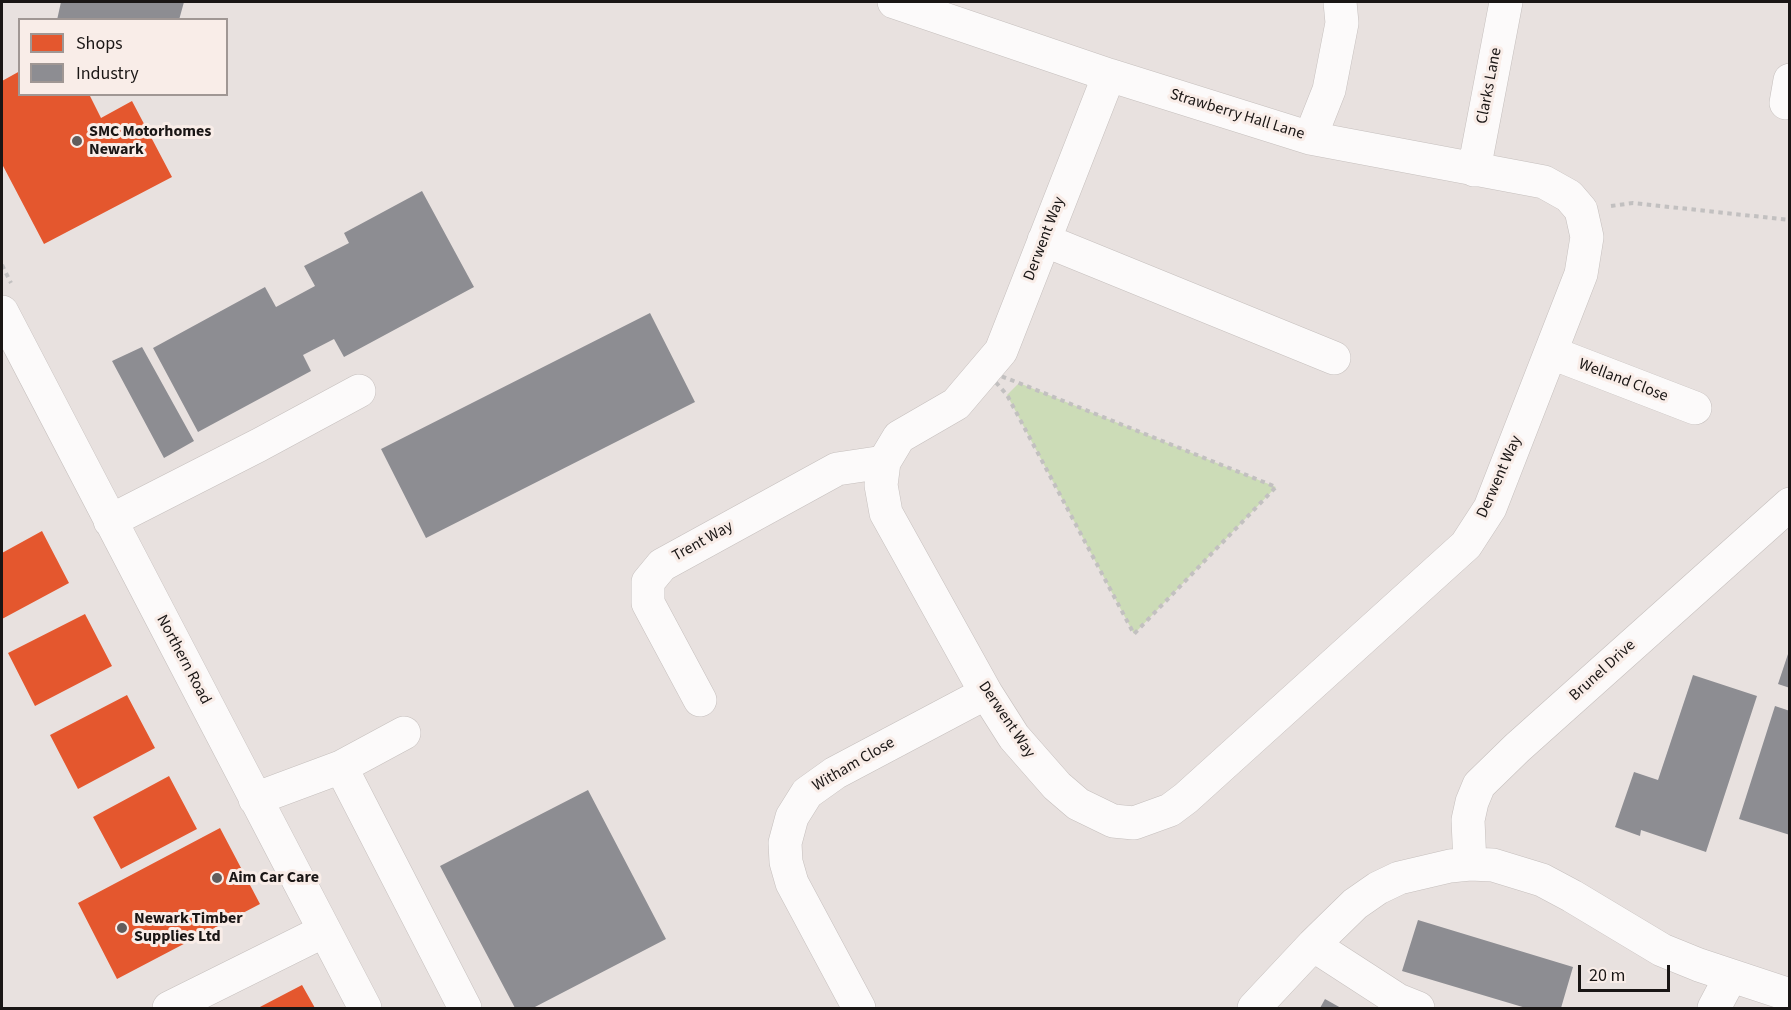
<!DOCTYPE html>
<html>
<head>
<meta charset="utf-8">
<style>
	body { margin:0 }
	#map { position:relative; width:1791px; height:1010px; overflow:hidden; background:#e8e1df; font-family:"Source Sans 3",sans-serif }
	canvas { display:block }
	.frame { position:absolute; inset:0; border:3px solid #1a1615; pointer-events:none }
	.legend { position:absolute; left:18px; top:18px; width:210px; height:78px; box-sizing:border-box; background:#f9ede8; border:2px solid #a09794; margin:0; padding:8px 10px; list-style:none; font-size:18px; color:#1a1615 }
	.legend li { display:flex; align-items:center; gap:12px; height:30px }
	.legend b { width:30px; border:2px solid #a09794 }
	.scale { position:absolute; left:1578px; top:965px; width:92px; height:27px; box-sizing:border-box; border:3px solid #1a1615; border-top:0; padding-left:8px; font-size:18px; line-height:21px; white-space:nowrap; color:#1a1615; -webkit-text-stroke:4px #f9ede8; paint-order:stroke }
</style>
</head>
<body>
<div id="map">
<canvas width="1791" height="1010"></canvas>
<div class="frame"></div>
<ul class="legend">
<li><b style="height:16px;background:#e4572e"></b>Shops</li>
<li><b style="height:16px;background:#8d8d92"></b>Industry</li>
</ul>
<div class="scale">20 m</div>
</div>
<script>
const context = document.querySelector('canvas').getContext('2d');
context.lineJoin = 'round';
function paint(path, color) { context.fillStyle = color; context.fill(path, 'evenodd'); }
const shape = rows => new Path2D(rows.map(r => 'M' + r).join(''));
function stroke(path, color, width, dash) { context.strokeStyle = color; context.lineWidth = width; context.lineCap = dash ? 'butt' : 'round'; context.setLineDash(dash || []); context.stroke(path); }
function write(font, color, halo, rows, align = 'center') {
  context.font = font + ' "Source Sans 3",sans-serif'; context.lineWidth = 6; context.setLineDash([]); context.textBaseline = 'middle'; context.strokeStyle = halo; context.fillStyle = color; for (const [text, x, y, turn = 0] of rows) {
    context.save(); context.translate(x, y); context.rotate((+turn || 0) * Math.PI / 180); context.textAlign = isNaN(turn) ? turn : align; if (halo) context.strokeText(text, 0, 0); context.fillText(text, 0, 0); context.restore();
  }
}
const green = shape([
	[1019,383,1276,487,1134,634,1007,395]
]);
const shops = shape([
	[20,71,20,94,89,94,101,118,132,101,172,177,44,244,2,164,2,81],
	[42,531,69,583,2,619,2,553],
	[85,614,112,666,35,706,8,653],
	[127,695,155,748,78,789,50,735],
	[169,776,197,829,121,869,93,817],
	[220,828,260,904,117,979,78,903],
	[302,985,315,1008,258,1008]
]);
const industry = shape([
	[61,2,184,2,179,20,57,20],
	[422,191,474,287,344,357,334,339,303,355,311,371,198,432,153,348,265,287,276,307,315,286,304,266,349,243,344,233],
	[650,313,695,402,426,538,381,449],
	[142,347,194,441,164,458,112,361],
	[1789,651,1790,651,1790,688,1778,684],
	[1693,675,1757,696,1706,852,1641,830,1640,836,1615,827,1634,772,1658,780],
	[1775,706,1790,711,1790,835,1739,819],
	[588,790,666,939,533,1008,515,1008,440,866],
	[1418,920,1573,967,1561,1008,1526,1008,1402,971],
	[1325,999,1341,1008,1320,1008]
]);
const path = shape([
	[1611,206,1633,203,1790,220],
	[2,265,11,283],
	[985,370,1019,383,1276,487,1134,634,1007,395,985,370]
]);
const minor = shape([
	[894,2,1109,75,1310,138,1544,182,1569,196,1581,210,1587,237,1581,274,1490,508,1466,545,1186,798,1170,810,1134,823,1113,821,1078,804,1057,786,1014,737,986,693,886,513,881,485,884,462,899,437,956,404,1001,351,1109,75],
	[1786,103,1790,80],
	[1310,138,1329,90,1342,23,1340,2],
	[1474,170,1506,2],
	[1044,240,1334,358],
	[2,312,365,1008],
	[1552,353,1695,408],
	[110,521,259,445,359,391],
	[700,700,648,603,648,582,662,565,837,469,884,462],
	[341,767,404,733],
	[255,799,341,767,465,1008],
	[1470,864,1468,820,1472,802,1479,785,1517,748,1790,504],
	[1313,945,1398,1000,1418,1008],
	[169,1008,324,931],
	[859,1008,792,883,786,862,785,843,792,817,807,793,835,773,986,693],
	[1254,1008,1313,945,1355,904,1378,888,1399,878,1450,866,1470,864,1493,865,1542,880,1572,896,1662,950,1699,965,1790,995],
	[1714,1008,1731,976]
]);
const markers = [
	[77,141,6,"#625d5c"],
	[217,878,6,"#625d5c"],
	[122,928,6,"#625d5c"]
];
const streetNames = [
	["Clarks Lane",1490,86,-79],
	["Strawberry Hall Lane",1237,115,17],
	["Derwent Way",1045,239,-69],
	["Welland Close",1623,381,21],
	["Derwent Way",1500,477,-66],
	["Trent Way",703,542,-29],
	["Northern Road",183,660,62],
	["Brunel Drive",1603,671,-42],
	["Derwent Way",1006,720,56],
	["Witham Close",854,765,-30]
];
const poiNames = [
	["SMC Motorhomes",89,132],
	["Newark",89,150],
	["Aim Car Care",229,878],
	["Newark Timber",134,919],
	["Supplies Ltd",134,937]
];
paint(green, '#ccdcb7');
paint(shops, '#e4572e');
paint(industry, '#8d8d92');
stroke(minor, '#c5bfbd', 34);
stroke(path, '#c2c0c0', 4, [4.5, 4.5]);
stroke(minor, '#fcfafa', 33);
for (const [x, y, r, color] of markers) { const dot = new Path2D(); dot.arc(x, y, r, 0, 2 * Math.PI); context.fillStyle = color; context.fill(dot); stroke(dot, '#f9ede8', 2); }
write('16px', '#1a1615', '#f9ede8', streetNames);
write('bold 16px', '#1a1615', '#f9ede8', poiNames, 'left');
</script>
</body>
</html>
